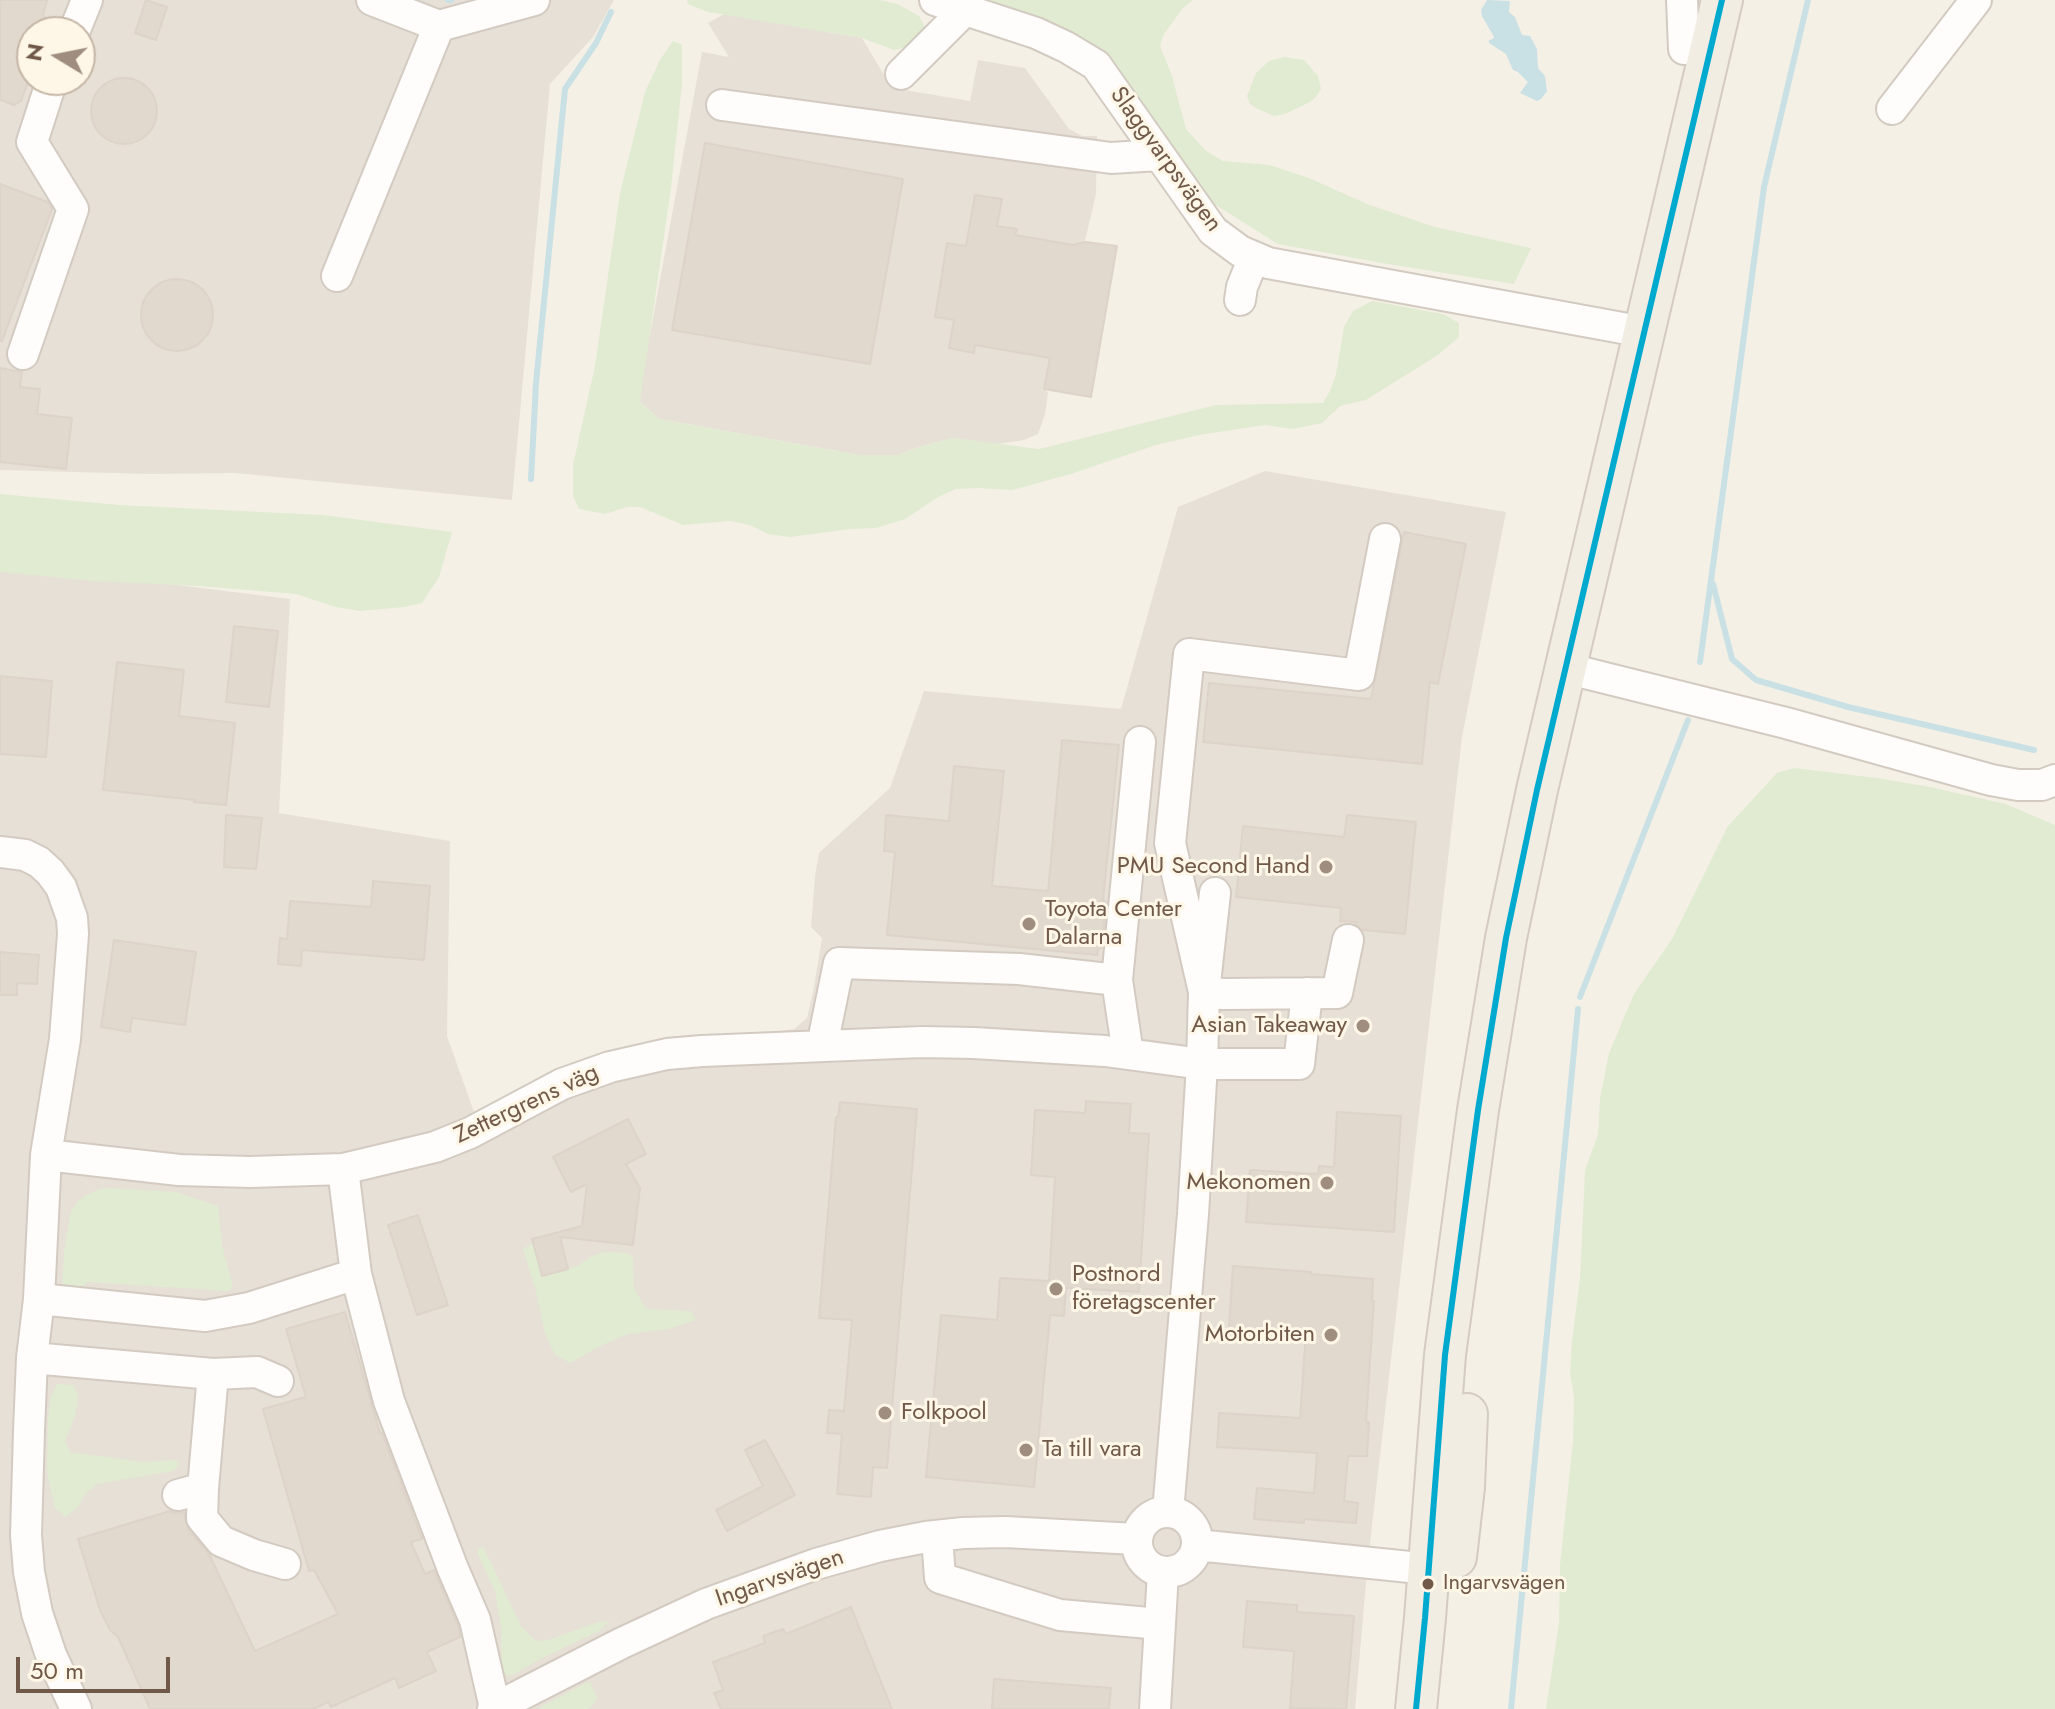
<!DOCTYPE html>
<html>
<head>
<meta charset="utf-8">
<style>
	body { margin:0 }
	#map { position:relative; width:2055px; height:1709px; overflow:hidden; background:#f5f0e6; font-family:Jost,sans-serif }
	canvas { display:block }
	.north { position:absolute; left:16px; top:16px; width:80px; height:80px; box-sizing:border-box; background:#fef6e6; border:2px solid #c6b7a7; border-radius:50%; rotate:280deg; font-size:22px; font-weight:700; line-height:32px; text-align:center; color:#715949 }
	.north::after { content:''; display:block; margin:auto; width:28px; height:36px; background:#9f8e80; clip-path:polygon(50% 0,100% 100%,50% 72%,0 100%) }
	.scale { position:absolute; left:16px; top:1657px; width:154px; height:36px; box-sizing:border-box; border:4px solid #715949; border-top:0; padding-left:10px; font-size:24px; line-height:28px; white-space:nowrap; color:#715949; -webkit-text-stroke:6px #fef6e6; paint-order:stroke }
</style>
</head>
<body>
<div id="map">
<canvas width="2055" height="1709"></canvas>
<div class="north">N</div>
<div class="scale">50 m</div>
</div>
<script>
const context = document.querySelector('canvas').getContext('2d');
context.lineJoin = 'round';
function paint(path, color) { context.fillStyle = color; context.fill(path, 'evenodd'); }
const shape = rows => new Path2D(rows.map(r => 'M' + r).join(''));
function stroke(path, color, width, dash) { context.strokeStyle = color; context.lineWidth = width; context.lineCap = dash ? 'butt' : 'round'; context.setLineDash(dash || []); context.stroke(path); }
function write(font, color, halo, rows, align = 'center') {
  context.font = font + ' Jost,sans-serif'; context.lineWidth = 6; context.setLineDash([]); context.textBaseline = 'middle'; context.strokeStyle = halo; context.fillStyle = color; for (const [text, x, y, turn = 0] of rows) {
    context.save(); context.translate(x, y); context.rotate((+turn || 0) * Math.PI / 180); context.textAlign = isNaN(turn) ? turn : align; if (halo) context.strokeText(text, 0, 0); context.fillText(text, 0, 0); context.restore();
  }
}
const industrial = shape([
	[0,0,614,0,593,37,550,84,512,500,235,473,150,474,0,470],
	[32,32,80,32,80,80,32,80],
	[724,14,862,38,884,75,905,90,970,101,978,60,1025,68,1069,129,1082,136,1097,136,1096,194,1085,241,1117,246,1091,397,1046,390,1048,393,1045,414,1038,434,1024,440,991,445,953,438,919,447,898,455,859,455,659,419,640,402,642,377,702,52,729,57,708,23],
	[1265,471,1506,512,1462,737,1368,1561,1355,1709,0,1709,0,563,290,599,279,813,450,841,447,1036,474,1112,583,1063,723,1039,794,1029,807,1018,813,992,822,938,811,927,815,876,819,853,890,788,924,691,1121,709,1178,507]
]);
const green = shape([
	[687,0,880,0,898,4,919,16,925,27,922,36,912,46,894,50,862,38,708,12,688,4],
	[983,0,1193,0,1183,8,1164,34,1160,46,1172,76,1186,129,1206,151,1223,161,1270,165,1309,178,1367,204,1435,227,1531,248,1514,284,1388,264,1278,244,1211,202,1105,59,1081,41,997,3],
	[673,41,682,45,682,83,671,188,640,402,659,419,859,455,898,455,919,447,953,438,1039,449,1216,405,1323,403,1330,391,1336,374,1344,327,1353,311,1372,301,1443,314,1459,323,1459,337,1438,355,1366,400,1340,406,1322,423,1293,429,1265,425,1199,435,1156,445,1071,474,1012,490,977,488,956,489,940,496,905,519,876,528,850,529,790,537,768,534,750,525,730,521,683,525,640,507,627,507,605,514,579,509,573,496,573,465,595,366,620,193,645,92,660,60],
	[1285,57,1304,60,1318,76,1321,89,1316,97,1310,102,1285,114,1274,116,1256,108,1250,104,1247,96,1256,73,1269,61],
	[0,494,120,505,323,515,452,532,439,577,422,603,405,607,360,611,336,607,296,594,198,586,94,581,0,572],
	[1794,768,1877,778,1930,787,2006,804,2055,825,2055,1709,1546,1709,1559,1623,1560,1565,1573,1441,1574,1397,1570,1372,1572,1341,1580,1279,1585,1171,1598,1134,1600,1099,1609,1053,1634,994,1672,939,1728,826,1777,773],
	[108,1188,176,1192,218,1206,222,1245,233,1287,228,1291,87,1282,81,1290,62,1291,64,1253,71,1211,78,1201,85,1196,99,1189],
	[533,1243,543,1276,568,1269,579,1265,592,1256,605,1252,628,1253,633,1259,634,1288,646,1309,691,1311,696,1320,668,1329,628,1334,602,1345,570,1363,555,1355,545,1333,536,1291,523,1249],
	[57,1384,74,1385,78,1396,75,1416,65,1441,70,1452,142,1462,176,1460,180,1464,173,1471,97,1484,85,1494,78,1507,65,1517,55,1508,47,1472,48,1420,51,1396],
	[483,1546,521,1626,535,1640,545,1641,596,1623,610,1621,599,1631,542,1658,515,1674,507,1676,502,1672,501,1628,495,1591,478,1555,478,1549],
	[586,1683,591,1683,597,1698,594,1704,587,1709,537,1709]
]);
const water = shape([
	[1487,0,1510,1,1509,12,1515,17,1522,35,1530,36,1537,49,1538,68,1545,76,1547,91,1541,99,1537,101,1520,93,1528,82,1518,72,1513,70,1506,54,1489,43,1489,40,1493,39,1494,37,1482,16,1481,10]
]);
const stream = shape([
	[448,0,451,0],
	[531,479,536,383,565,89,596,43,611,12],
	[1713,584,1732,659,1756,680,1848,707,2034,750],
	[1700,662,1764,187,1808,0],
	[1580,997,1688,720],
	[1511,1709,1578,1009]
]);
const building = shape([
	[0,0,47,0,43,15,54,32,32,32,32,71,21,101,14,105,0,100,0,0],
	[146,0,167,7,156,40,135,33,146,0],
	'91 111a33 33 0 1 1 66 0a33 33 0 1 1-66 0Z',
	[705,143,903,179,870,364,672,330,705,143],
	[0,184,48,202,52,209,2,341,0,341,0,184],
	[975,195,1002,199,997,226,1017,229,1015,235,1073,245,1085,242,1117,246,1091,397,1044,389,1050,358,975,345,974,353,949,348,954,320,935,317,947,243,966,246,975,195],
	'141 315a36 36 0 1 1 72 0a36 36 0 1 1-72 0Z',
	[0,368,22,372,20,387,40,389,37,414,72,418,66,469,0,462,0,368],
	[1404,532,1466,544,1438,684,1430,682,1422,764,1203,742,1209,683,1371,699,1404,532],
	[234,626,278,631,269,707,226,702,234,626],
	[117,662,184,670,179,716,235,723,226,805,194,802,195,800,103,790,117,662],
	[0,676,52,681,46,757,0,754,0,676],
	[1062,740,1119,745,1103,900,1106,903,1102,947,1098,950,1097,955,887,935,895,852,884,851,886,815,949,821,954,766,1004,771,992,886,1048,891,1062,740],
	[226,815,262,818,256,869,224,867,226,815],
	[1347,815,1416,822,1405,934,1363,930,1356,925,1357,922,1340,921,1341,908,1236,897,1243,826,1344,837,1347,815],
	[373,881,430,886,424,960,302,950,301,966,278,964,280,938,287,939,290,901,371,907,373,881],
	[114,940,196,952,185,1025,132,1018,130,1032,101,1027,114,940],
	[0,952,39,955,37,984,17,983,17,995,0,995,0,952],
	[1086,1101,1131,1104,1129,1133,1149,1134,1139,1292,1066,1288,1064,1316,1050,1315,1034,1487,926,1477,941,1315,997,1320,1000,1278,1049,1281,1055,1177,1031,1175,1035,1110,1085,1113,1086,1101],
	[840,1102,917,1109,887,1468,873,1467,871,1497,837,1494,842,1434,827,1433,829,1410,844,1411,852,1320,819,1318,836,1117,838,1117,840,1102],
	[1337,1112,1401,1116,1394,1232,1246,1222,1250,1170,1318,1174,1319,1166,1334,1167,1337,1112],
	[628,1119,646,1154,626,1164,640,1188,633,1245,560,1237,568,1269,542,1276,532,1239,582,1226,587,1184,571,1192,553,1157,628,1119],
	[418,1215,448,1305,417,1315,388,1225,418,1215],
	[1233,1266,1311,1272,1311,1274,1373,1279,1372,1300,1374,1301,1366,1422,1369,1423,1367,1456,1348,1456,1344,1501,1358,1503,1356,1523,1304,1519,1304,1523,1254,1519,1257,1488,1314,1493,1317,1453,1217,1447,1219,1413,1300,1418,1306,1333,1229,1328,1233,1266],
	[345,1312,380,1433,382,1433,422,1539,411,1542,425,1574,434,1570,458,1626,460,1637,427,1652,436,1671,399,1688,395,1678,331,1707,328,1702,313,1709,150,1709,118,1637,110,1630,100,1610,78,1539,170,1511,174,1513,184,1512,188,1529,209,1554,255,1651,338,1614,314,1570,309,1571,263,1409,306,1397,286,1329,345,1312],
	[765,1440,795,1495,727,1531,716,1510,763,1486,745,1450,765,1440],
	[1247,1601,1297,1605,1297,1612,1354,1616,1346,1709,1290,1708,1294,1651,1243,1647,1247,1601],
	[851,1607,892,1709,721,1709,714,1693,723,1690,713,1662,765,1643,763,1636,783,1629,786,1634,851,1607],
	[994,1679,1111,1688,1109,1709,992,1709,994,1679]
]);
const minor = shape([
	[372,0,439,26],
	[935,0,1036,33,1066,47,1096,65,1213,231,1240,251,1268,263,1644,332],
	[1682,0,1684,49],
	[74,32,87,0],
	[901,74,965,10],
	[722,105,1111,158,1159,155],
	[1892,109,1976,0],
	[337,276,439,26,534,0],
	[1240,300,1242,287,1254,257],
	[23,354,73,209,32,142,52,80],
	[1565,668,1786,723,1991,780,2018,785,2042,785,2055,780],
	[0,852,25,855,39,862,50,872,61,887,72,918,73,934,65,1039,46,1155,39,1299,32,1358,29,1431,26,1535,29,1572,37,1613,51,1655,76,1709],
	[1348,940,1337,993,1223,994,1204,992,1170,843,1189,654,1359,675,1385,539],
	[822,1046,839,963,1019,969,1117,980],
	[1128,1054,1117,980,1140,742],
	[46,1155,179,1170,250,1172,343,1169,435,1147,470,1133,562,1084,610,1067,667,1054,702,1051,922,1042,974,1043,1105,1051,1202,1064,1204,992,1215,893],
	[343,1169,356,1274,389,1401,453,1569,475,1620,495,1708],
	[39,1299,205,1316,249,1308,356,1274],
	[32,1358,213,1374,203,1488,178,1495],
	[213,1374,257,1372,278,1381],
	[203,1488,202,1518,221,1541,254,1555,285,1564],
	'1137 1542a30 30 0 1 1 60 0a30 30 0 1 1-60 0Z',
	[1168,1512,1193,1214,1202,1064,1299,1064,1307,993],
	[937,1536,940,1578,1060,1615,1160,1624],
	[1197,1545,1448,1571],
	[493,1709,622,1643,706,1604,816,1564,880,1546,926,1537,963,1533,1005,1532,1136,1539],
	[1155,1709,1163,1572]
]);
const major = shape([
	[1456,1557,1464,1487,1467,1414],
	[1416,1709,1425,1618,1445,1355,1478,1110,1506,938,1537,790,1722,0]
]);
const bus1 = shape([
	[1416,1709,1425,1618,1445,1355,1478,1110,1506,938,1537,790,1722,0]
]);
const markers = [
	[1326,867,8,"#9f8e80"],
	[1029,924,8,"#9f8e80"],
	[1363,1026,8,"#9f8e80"],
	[1327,1183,8,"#9f8e80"],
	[1056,1289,8,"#9f8e80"],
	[1331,1335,8,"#9f8e80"],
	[885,1413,8,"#9f8e80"],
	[1026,1450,8,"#9f8e80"],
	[1428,1584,7,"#715949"]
];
const busNames = [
	["Ingarvsvägen",1443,1584]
];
const streetNames = [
	["Slaggvarpsvägen",1165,160,54],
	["Zettergrens väg",527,1105,-25],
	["Ingarvsvägen",780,1579,-19]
];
const poiNames = [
	["PMU Second Hand",1310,867],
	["Toyota Center",1045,910,"left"],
	["Dalarna",1045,938,"left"],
	["Asian Takeaway",1347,1026],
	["Mekonomen",1311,1183],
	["Postnord",1072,1275,"left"],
	["företagscenter",1072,1303,"left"],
	["Motorbiten",1315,1335],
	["Folkpool",901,1413,"left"],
	["Ta till vara",1042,1450,"left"]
];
paint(industrial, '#e7e0d7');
paint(green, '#e0ebd1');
paint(water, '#c9e1e4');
stroke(stream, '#c9e1e4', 6);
paint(building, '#e1d8ce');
stroke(building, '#ddd3c9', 2);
stroke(minor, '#d3cbc2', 34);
stroke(major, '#d4cbc4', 44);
stroke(minor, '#fefdfb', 30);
stroke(major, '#f1ede3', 40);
stroke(bus1, '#00a9ce', 6);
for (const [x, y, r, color] of markers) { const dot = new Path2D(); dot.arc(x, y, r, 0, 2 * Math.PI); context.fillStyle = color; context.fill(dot); stroke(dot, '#fef6e6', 3); }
write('22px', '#715949', '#fef6e6', busNames, 'left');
write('24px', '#715949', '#fef6e6', streetNames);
write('24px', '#715949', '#fef6e6', poiNames, 'right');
</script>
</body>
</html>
